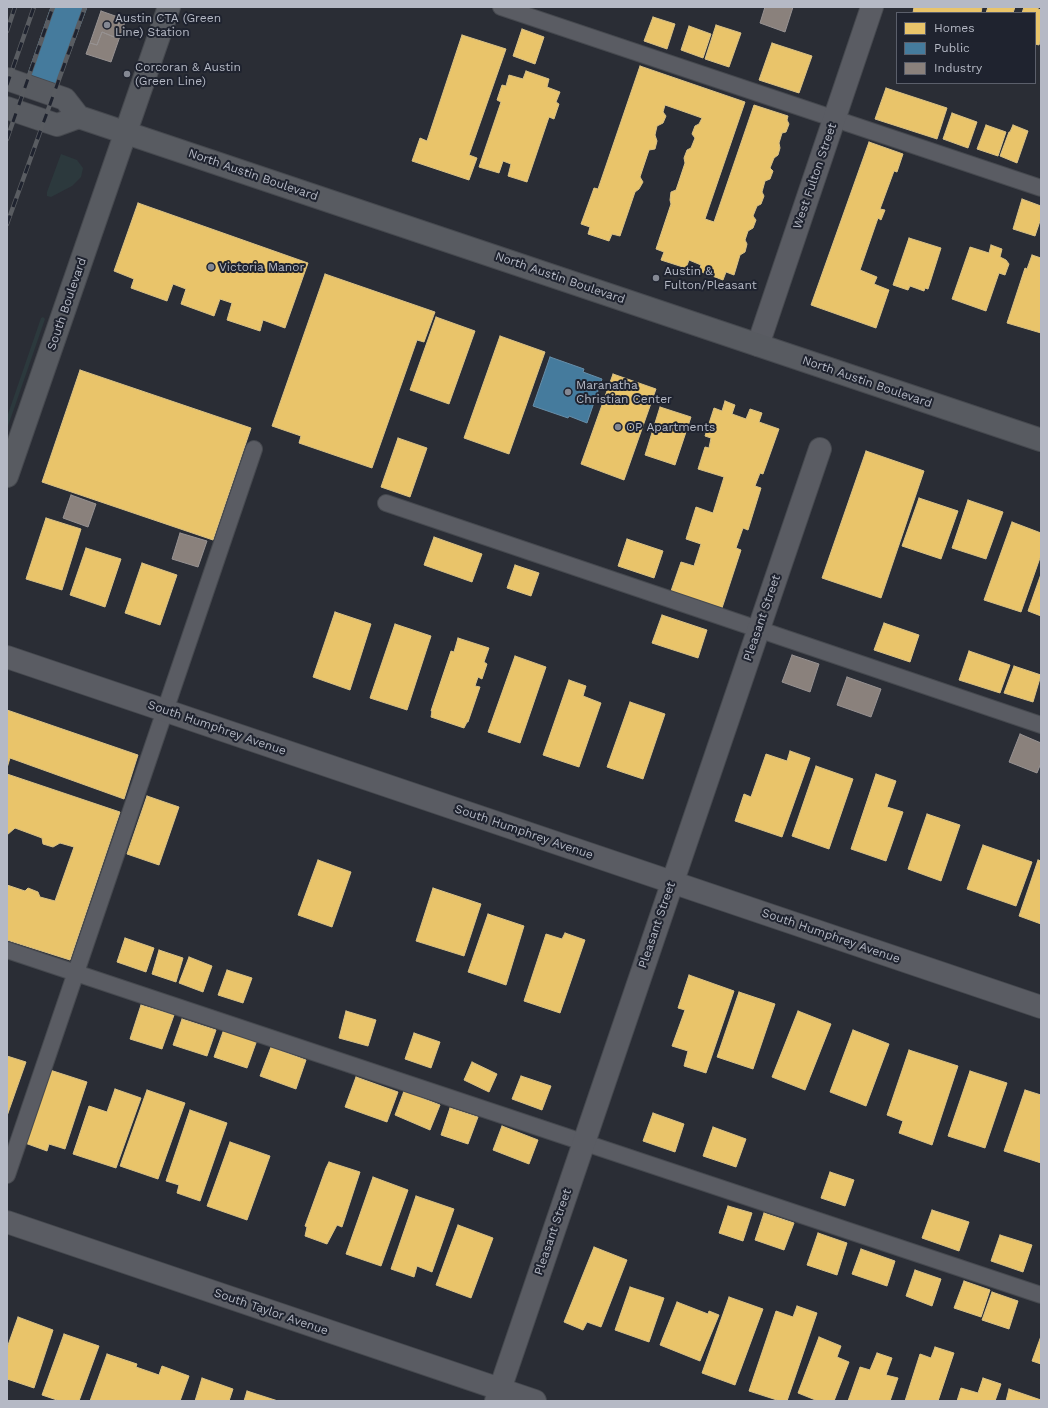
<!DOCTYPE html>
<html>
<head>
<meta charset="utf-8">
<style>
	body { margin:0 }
	#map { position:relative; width:1048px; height:1408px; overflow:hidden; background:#2a2d35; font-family:"Work Sans",sans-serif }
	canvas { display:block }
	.frame { position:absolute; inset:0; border:8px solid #b5b9c5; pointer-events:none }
	.legend { position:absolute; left:896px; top:12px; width:140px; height:72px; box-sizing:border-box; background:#1f232f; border:1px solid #5b5f6b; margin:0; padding:5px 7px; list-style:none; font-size:12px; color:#b5b9c5 }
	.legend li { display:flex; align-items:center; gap:8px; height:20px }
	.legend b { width:20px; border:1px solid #5b5f6b }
</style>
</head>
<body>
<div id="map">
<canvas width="1048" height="1408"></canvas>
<div class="frame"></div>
<ul class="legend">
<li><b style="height:11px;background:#e9c46a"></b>Homes</li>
<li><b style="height:11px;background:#457b9d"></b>Public</li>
<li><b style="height:11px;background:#8a817c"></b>Industry</li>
</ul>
</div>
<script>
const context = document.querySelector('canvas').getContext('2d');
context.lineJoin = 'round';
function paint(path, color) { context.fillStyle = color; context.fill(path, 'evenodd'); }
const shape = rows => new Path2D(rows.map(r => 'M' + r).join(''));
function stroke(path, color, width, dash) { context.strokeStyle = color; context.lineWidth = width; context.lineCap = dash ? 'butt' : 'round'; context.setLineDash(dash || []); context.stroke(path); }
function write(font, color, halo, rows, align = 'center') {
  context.font = font + ' "Work Sans",sans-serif'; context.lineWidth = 4; context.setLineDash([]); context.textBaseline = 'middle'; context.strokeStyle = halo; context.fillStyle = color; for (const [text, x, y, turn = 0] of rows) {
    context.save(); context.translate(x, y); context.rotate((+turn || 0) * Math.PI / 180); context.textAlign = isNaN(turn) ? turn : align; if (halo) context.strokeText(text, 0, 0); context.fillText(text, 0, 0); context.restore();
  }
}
const green = shape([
	[61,154,77,160,83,168,81,177,72,186,51,197,47,196,47,192],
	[43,317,45,319,7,429,7,417,41,318]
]);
const homes = shape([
	[914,7,982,7,981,13,913,13,914,7],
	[988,7,1015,7,1013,13,986,13,988,7],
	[1024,7,1038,7,1038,9,1041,10,1041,38,1039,45,1035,44,1035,13,1022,13,1024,7],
	[653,17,675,24,667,49,644,41,653,17],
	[716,25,741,33,729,67,705,59,716,25],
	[689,26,711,34,703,58,681,50,689,26],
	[522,29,544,37,535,64,513,56,522,29],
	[462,35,506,49,469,155,477,158,469,180,412,161,420,138,427,141,462,35],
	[772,43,812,56,799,93,759,80,772,43],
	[640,66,745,102,705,219,714,222,754,105,788,116,787,120,789,124,786,132,782,133,779,143,780,148,778,155,774,158,770,168,773,171,770,179,765,181,762,192,764,196,761,204,757,206,753,216,756,220,753,228,748,231,745,240,747,244,745,252,740,255,734,275,726,272,723,280,699,271,701,265,689,260,686,268,661,260,664,252,656,249,671,204,670,200,671,192,676,190,685,163,684,158,687,150,691,148,695,138,692,134,695,126,699,124,702,118,665,105,663,112,666,116,663,123,657,126,655,135,657,141,655,149,649,150,640,177,643,182,639,189,635,192,620,236,612,234,609,241,588,234,590,227,581,224,594,188,598,189,640,66],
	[526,71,549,79,547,87,560,92,556,102,559,104,554,119,549,117,527,182,508,176,511,164,503,161,499,173,479,167,501,102,497,100,502,85,506,86,509,75,523,79,526,71],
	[886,88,947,108,937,139,875,119,886,88],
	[952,113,977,122,968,148,943,139,952,113],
	[986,125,1006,132,998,156,977,149,986,125],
	[1013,125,1028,131,1017,163,1000,156,1009,132,1010,132,1013,125],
	[869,142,903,154,897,172,894,171,880,209,885,210,881,220,878,218,860,270,877,277,874,284,889,290,876,328,811,305,869,142],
	[1022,199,1041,206,1041,218,1035,236,1013,229,1022,199],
	[138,203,308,263,285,328,263,320,260,331,227,320,232,303,220,299,214,316,181,304,186,289,173,284,167,301,131,288,134,279,114,271,138,203],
	[909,238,941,248,928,289,925,288,924,291,910,286,908,290,893,285,909,238],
	[991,245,1002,249,1000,257,1006,260,1009,264,1005,275,999,273,986,311,952,299,970,247,989,253,991,245],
	[1032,255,1041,258,1041,333,1007,323,1025,268,1027,269,1032,255],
	[325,274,435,312,424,342,417,340,372,468,299,443,301,436,272,426,325,274],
	[436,317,475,331,449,404,410,390,436,317],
	[500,336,545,352,509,454,464,438,500,336],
	[80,370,251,428,213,540,42,482,80,370],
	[613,374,656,389,624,480,581,464,613,374],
	[725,401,735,405,732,414,746,419,750,409,762,413,759,422,779,429,763,474,760,473,755,486,761,488,748,530,743,528,736,548,741,550,722,608,671,591,681,562,694,566,701,544,686,539,696,507,713,513,724,477,698,469,705,447,709,448,711,438,705,436,714,408,722,411,725,401],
	[660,407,691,417,675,465,645,455,660,407],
	[398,438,427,448,410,497,381,487,398,438],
	[866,451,924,471,881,598,822,578,866,451],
	[919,498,958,511,941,559,902,546,919,498],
	[968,500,1003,512,986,559,952,548,968,500],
	[46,518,81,529,62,590,26,579,46,518],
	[1012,522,1041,533,1041,555,1021,612,984,600,1012,522],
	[434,537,482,554,472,582,424,565,434,537],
	[627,539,663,551,654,578,618,566,627,539],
	[86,548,121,559,105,607,70,595,86,548],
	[142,563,177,575,160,625,125,613,142,563],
	[515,565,539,573,531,596,507,588,515,565],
	[1041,574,1041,616,1028,611,1041,574],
	[335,612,371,624,350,690,313,677,335,612],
	[662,615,707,630,698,658,652,643,662,615],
	[884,623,919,635,910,662,874,650,884,623],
	[395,624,431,636,407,710,370,698,395,624],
	[458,638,489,648,484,662,487,664,482,679,478,677,475,686,480,687,468,722,467,722,464,728,431,717,432,711,431,711,451,651,454,652,458,638],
	[969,651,1010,665,1000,693,959,680,969,651],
	[515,656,546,667,520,743,488,732,515,656],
	[1014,666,1041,675,1033,702,1004,693,1014,666],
	[569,680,586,686,583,696,601,703,579,767,543,755,569,680],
	[630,702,665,714,643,779,607,767,630,702],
	[7,710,138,755,124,799,10,758,7,768,7,710],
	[790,751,810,758,782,837,735,821,744,794,751,797,766,754,787,761,790,751],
	[816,766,853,779,829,849,792,836,816,766],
	[7,774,120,812,70,960,7,940,7,885,25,891,28,888,38,892,40,897,55,901,74,847,60,843,53,847,43,844,42,838,15,828,7,835,7,774],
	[876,774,896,781,887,807,903,812,886,861,851,849,876,774],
	[147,796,179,807,159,865,127,854,147,796],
	[927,814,960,825,941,881,908,869,927,814],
	[983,845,1032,862,1016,906,967,889,983,845],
	[318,860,351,872,332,927,298,915,318,860],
	[1038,860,1041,861,1041,924,1019,916,1038,860],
	[433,888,481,904,464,956,416,941,433,888],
	[488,914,524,926,506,985,468,972,488,914],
	[565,933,585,940,560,1013,524,1001,546,934,562,939,565,933],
	[125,938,154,948,146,972,117,962,125,938],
	[159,950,183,958,176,982,152,974,159,950],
	[189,957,212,966,203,992,179,983,189,957],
	[227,970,252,978,243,1003,218,995,227,970],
	[689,975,734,991,706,1073,684,1066,688,1051,672,1046,685,1010,678,1008,689,975],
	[739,992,775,1004,753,1069,717,1057,739,992],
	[141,1005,174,1015,162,1049,130,1039,141,1005],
	[346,1011,376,1020,368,1046,339,1038,346,1011],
	[798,1011,831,1024,805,1090,772,1077,798,1011],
	[182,1019,216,1030,207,1056,173,1045,182,1019],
	[224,1029,257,1040,247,1068,214,1057,224,1029],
	[853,1030,889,1044,866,1106,830,1092,853,1030],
	[414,1033,440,1042,431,1068,405,1059,414,1033],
	[271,1047,306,1060,296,1089,260,1076,271,1047],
	[909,1050,958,1066,932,1145,899,1133,903,1121,887,1115,909,1050],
	[7,1056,26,1062,7,1116,7,1056],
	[472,1062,497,1074,489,1092,464,1080,472,1062],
	[50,1070,87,1082,65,1149,49,1144,47,1151,25,1143,50,1070],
	[970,1071,1007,1083,985,1148,948,1136,970,1071],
	[521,1076,551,1086,542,1110,512,1099,521,1076],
	[356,1077,398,1092,387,1122,345,1107,356,1077],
	[115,1089,141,1098,116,1168,73,1154,89,1106,107,1112,115,1089],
	[147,1090,185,1103,158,1179,120,1166,147,1090],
	[1025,1090,1041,1095,1041,1163,1004,1151,1025,1090],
	[404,1091,440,1105,430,1130,395,1115,404,1091],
	[450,1108,478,1117,468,1144,441,1135,450,1108],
	[190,1110,227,1123,200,1201,177,1193,179,1185,166,1181,190,1110],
	[653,1113,684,1124,675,1152,643,1141,653,1113],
	[502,1126,538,1140,529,1164,493,1150,502,1126],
	[713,1127,746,1139,736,1167,703,1156,713,1127],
	[230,1142,270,1156,247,1220,207,1206,230,1142],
	[329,1162,360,1172,342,1227,337,1225,327,1244,305,1236,307,1227,305,1226,326,1168,329,1162],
	[830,1172,854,1180,845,1206,821,1198,830,1172],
	[373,1177,408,1190,381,1266,346,1254,373,1177],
	[416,1196,454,1209,432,1272,417,1266,414,1277,391,1269,416,1196],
	[728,1206,752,1213,743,1241,719,1233,728,1206],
	[932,1210,969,1222,959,1251,922,1238,932,1210],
	[764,1213,794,1223,784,1250,755,1240,764,1213],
	[458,1225,493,1238,471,1298,436,1285,458,1225],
	[818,1233,847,1243,837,1275,807,1265,818,1233],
	[1000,1235,1032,1245,1023,1272,991,1261,1000,1235],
	[594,1247,627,1260,601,1327,587,1322,583,1330,564,1322,594,1247],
	[861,1249,895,1261,887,1286,852,1274,861,1249],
	[915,1270,941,1279,932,1306,906,1296,915,1270],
	[964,1281,990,1290,981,1317,954,1308,964,1281],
	[630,1287,664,1298,649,1342,615,1330,630,1287],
	[992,1292,1018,1301,1009,1329,982,1320,992,1292],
	[729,1297,763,1309,735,1385,702,1373,729,1297],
	[677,1302,708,1314,709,1311,719,1315,700,1361,660,1345,677,1302],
	[797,1306,817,1313,787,1401,780,1401,749,1391,776,1311,793,1317,797,1306],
	[18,1317,53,1330,34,1388,7,1379,7,1348,18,1317],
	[64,1334,99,1346,79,1401,60,1401,42,1395,64,1334],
	[1041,1336,1041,1364,1032,1361,1041,1336],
	[819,1337,841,1346,837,1357,849,1362,834,1401,818,1401,798,1393,819,1337],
	[935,1347,954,1353,938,1401,905,1401,920,1354,931,1358,935,1347],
	[877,1353,892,1358,886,1375,898,1378,890,1401,848,1401,860,1367,870,1370,877,1353],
	[107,1354,137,1364,136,1367,159,1375,162,1366,189,1376,180,1401,90,1401,107,1354],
	[202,1378,233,1389,229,1401,195,1401,202,1378],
	[983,1378,1001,1384,995,1401,957,1401,961,1388,978,1393,983,1378],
	[1009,1389,1041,1400,1041,1401,1006,1401,1009,1389],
	[247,1391,278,1401,244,1401,247,1391]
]);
const public = shape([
	[51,7,87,7,51,104,21,94,51,7],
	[550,357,584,369,583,372,602,379,587,423,569,416,568,418,533,406,550,357]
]);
const industry = shape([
	[765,7,793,7,785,32,760,23,765,7],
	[101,11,121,18,114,37,102,32,97,45,90,43,101,11],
	[121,18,126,19,111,62,86,54,90,43,97,45,102,32,114,37,121,18],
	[71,495,96,504,88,527,63,518,71,495],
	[180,533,207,541,198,567,172,559,180,533],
	[792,655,819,664,810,692,782,682,792,655],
	[847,677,881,689,871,717,837,705,847,677],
	[1020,734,1041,743,1041,763,1037,773,1009,762,1020,734]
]);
const lane = shape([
	[501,7,1041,188],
	[386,503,1041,725],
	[7,950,1041,1295],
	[7,1175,254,449]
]);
const street = shape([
	[758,345,872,7],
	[7,657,1041,1007],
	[7,1222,535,1401],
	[496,1401,820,449]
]);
const secondary = shape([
	[7,79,65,99,79,117,1041,440],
	[7,108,57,125,79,117],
	[7,476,169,7]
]);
const rail = shape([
	[7,31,15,7],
	[7,85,34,7],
	[7,139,53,7],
	[7,224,85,7]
]);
const markers = [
	[107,25,4,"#848893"],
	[127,74,4,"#848893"],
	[211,267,4,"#848893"],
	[656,278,4,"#848893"],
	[568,392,4,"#848893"],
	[618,427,4,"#848893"]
];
const poiNames = [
	["Austin CTA (Green",115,18],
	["Line) Station",115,32],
	["Corcoran & Austin",135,67],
	["(Green Line)",135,81],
	["Victoria Manor",219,267],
	["Austin &",664,271],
	["Fulton/Pleasant",664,285],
	["Maranatha",576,385],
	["Christian Center",576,399],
	["OP Apartments",626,427]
];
const streetNames = [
	["North Austin Boulevard",253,175,19],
	["West Fulton Street",815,176,-71],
	["North Austin Boulevard",560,278,19],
	["South Boulevard",67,304,-71],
	["North Austin Boulevard",867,382,19],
	["Pleasant Street",762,618,-71],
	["South Humphrey Avenue",217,728,19],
	["South Humphrey Avenue",524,832,19],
	["Pleasant Street",657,925,-71],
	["South Humphrey Avenue",831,936,19],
	["Pleasant Street",553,1232,-71],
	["South Taylor Avenue",271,1312,19]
];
paint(green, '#2c393d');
paint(homes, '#e9c46a');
stroke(homes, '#d9c185', 1);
paint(public, '#457b9d');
stroke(public, '#678ea9', 1);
paint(industry, '#8a817c');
stroke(industry, '#979292', 1);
stroke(lane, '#46494f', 18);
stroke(street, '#46494f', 24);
stroke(secondary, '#46494f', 24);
stroke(lane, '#5a5c63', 16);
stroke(street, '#5a5c63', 22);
stroke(secondary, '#585b61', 22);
stroke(rail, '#595c61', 4.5);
stroke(rail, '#1f232f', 3, [9]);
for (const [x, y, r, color] of markers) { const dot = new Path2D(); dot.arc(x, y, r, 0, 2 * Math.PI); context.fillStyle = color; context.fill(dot); stroke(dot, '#1f232f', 1.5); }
write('12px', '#b5b9c5', '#1f232f', poiNames, 'left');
write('12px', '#b5b9c5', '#1f232f', streetNames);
</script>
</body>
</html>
